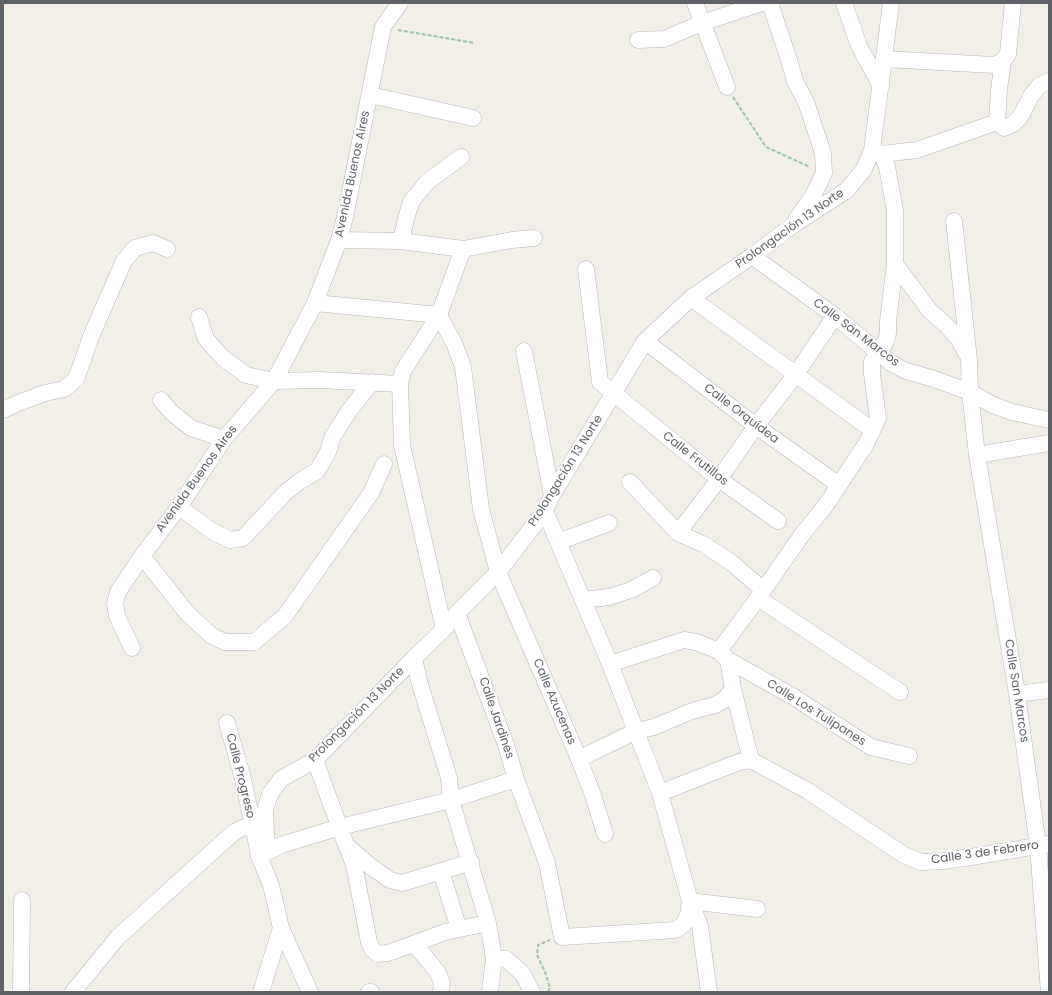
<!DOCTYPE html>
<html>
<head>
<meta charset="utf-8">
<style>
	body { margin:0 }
	#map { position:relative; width:1052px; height:995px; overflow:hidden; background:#f1efe8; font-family:Poppins,sans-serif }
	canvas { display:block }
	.frame { position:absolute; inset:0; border:4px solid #5f6368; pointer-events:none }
</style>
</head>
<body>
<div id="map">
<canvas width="1052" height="995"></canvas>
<div class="frame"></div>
</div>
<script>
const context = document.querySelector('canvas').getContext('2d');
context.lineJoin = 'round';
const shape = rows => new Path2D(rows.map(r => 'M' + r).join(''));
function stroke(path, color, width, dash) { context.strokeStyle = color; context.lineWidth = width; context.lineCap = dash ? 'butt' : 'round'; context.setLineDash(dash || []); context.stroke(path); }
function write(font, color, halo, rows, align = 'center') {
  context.font = font + ' Poppins,sans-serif'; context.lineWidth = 3.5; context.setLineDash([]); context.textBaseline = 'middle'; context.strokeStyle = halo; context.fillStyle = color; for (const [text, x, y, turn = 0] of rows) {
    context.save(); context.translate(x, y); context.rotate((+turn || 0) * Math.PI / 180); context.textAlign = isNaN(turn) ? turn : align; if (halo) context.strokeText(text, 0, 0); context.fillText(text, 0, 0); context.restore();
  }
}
const path = shape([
	[398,30,475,43],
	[733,97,766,147,810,167],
	[548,992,550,988,545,972,537,955,538,945,550,940]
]);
const minor = shape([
	[695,3,727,87],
	[770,3,789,60,795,81,806,102,823,153,824,173,814,194,796,220],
	[844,3,859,46,881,86],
	[1013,3,1008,54,1003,61,999,90,997,122,1004,128,1013,124,1021,116,1031,96,1039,86,1049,81],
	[638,40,664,39,702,23,762,3],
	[885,59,994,65,1003,61],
	[370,95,473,118],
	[872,150,882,154,917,150,997,122],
	[882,154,887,167,895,211,895,264,930,311,947,326,958,338,966,353],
	[954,221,969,360,970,392,977,455,1017,694,1038,846,1049,992],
	[339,240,401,241,463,249,512,240,534,238],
	[401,241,406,219,411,202,427,182,461,157],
	[752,256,835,316,891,363,906,371,934,379,970,392,993,405,1012,412,1049,420],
	[586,269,600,382,719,479,778,521],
	[691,298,872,430],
	[315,303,439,315,454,343,463,367,481,509,498,572,579,759,593,795,605,834],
	[199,317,206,339,222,357,246,375,274,381,319,380,400,384],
	[645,341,756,426,839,485],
	[524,351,552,495],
	[161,400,171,412,191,428,224,439],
	[3,410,18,403,45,393,64,389,76,379,92,334,124,261,135,248,153,243,167,249],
	[977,455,1049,443],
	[630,482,678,533,705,545,732,563,763,590],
	[179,507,212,531,230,540,243,538,286,492,300,481,317,471,328,452,333,436,349,411,372,382],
	[678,533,719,479,756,426,796,374,835,316],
	[558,542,609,523],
	[142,556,187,613,212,636,225,642,254,642,285,616,371,493,384,464],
	[758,598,900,692],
	[583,600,609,597,631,590,653,578],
	[457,613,506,745,516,779,547,863,562,937,676,930,684,924,688,915,690,901,660,793,610,664,545,511],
	[444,629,402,445,400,384,403,371,439,315,463,249],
	[132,648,117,616,115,603,118,592,142,556,179,507,224,439,274,381,315,303,339,240,345,217,383,27,400,3],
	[719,651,758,598,801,536,826,505,866,444,878,418,872,374,872,362,886,341,888,333,888,321,895,264],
	[414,658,419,681,449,778,451,800,488,923,494,958,490,992],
	[728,660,733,689,751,760],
	[610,664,684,640,696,642,719,651,728,660,792,696,871,747,909,756],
	[1017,694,1049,690],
	[227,723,242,775,254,830],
	[579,759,636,731,654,727,692,711,715,705,724,700,733,689],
	[315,760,346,845,370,866,390,880,402,883,471,862],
	[660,793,739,762,751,760,808,791,904,855,921,862,943,861,971,857,1049,844],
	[347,846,354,865,369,942,372,949,378,954,388,953,413,944,423,954,438,973,442,983,441,992],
	[267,852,265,810,270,794,281,779,315,760,414,658,444,629,457,613,498,572,545,511,552,495,645,341,691,298,752,256,796,223,847,190,864,169,872,150,891,3],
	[259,856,281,845,340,827,451,800,516,779],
	[441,871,459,929],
	[413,944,445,932,488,923],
	[494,958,506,959,523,974,532,992],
	[21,992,22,900],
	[73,992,118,937,233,833,242,828,248,827,254,830,259,856,271,885,281,928,310,992],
	[261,992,281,928],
	[369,992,371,992],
	[709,992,700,926,690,901,757,909]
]);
const streetNames = [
	["Avenida Buenos Aires",353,174,-78],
	["Prolongación 13 Norte",790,229,-35],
	["Calle San Marcos",856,333,37],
	["Calle Orquídea",741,414,37],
	["Calle Frutillos",695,459,38],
	["Prolongación 13 Norte",566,471,-58],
	["Avenida Buenos Aires",197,479,-54],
	["Calle San Marcos",1016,691,81],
	["Calle Azucenas",554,702,67],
	["Calle Los Tulipanes",816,713,32],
	["Prolongación 13 Norte",357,715,-45],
	["Calle Jardines",496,718,71],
	["Calle Progreso",240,776,76],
	["Calle 3 de Febrero",985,853,-8]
];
stroke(minor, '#b5b8bc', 17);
stroke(path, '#9cc7a9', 2, [4, 2]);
stroke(minor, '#fff', 16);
write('12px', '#5f6368', '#fff', streetNames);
</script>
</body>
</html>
